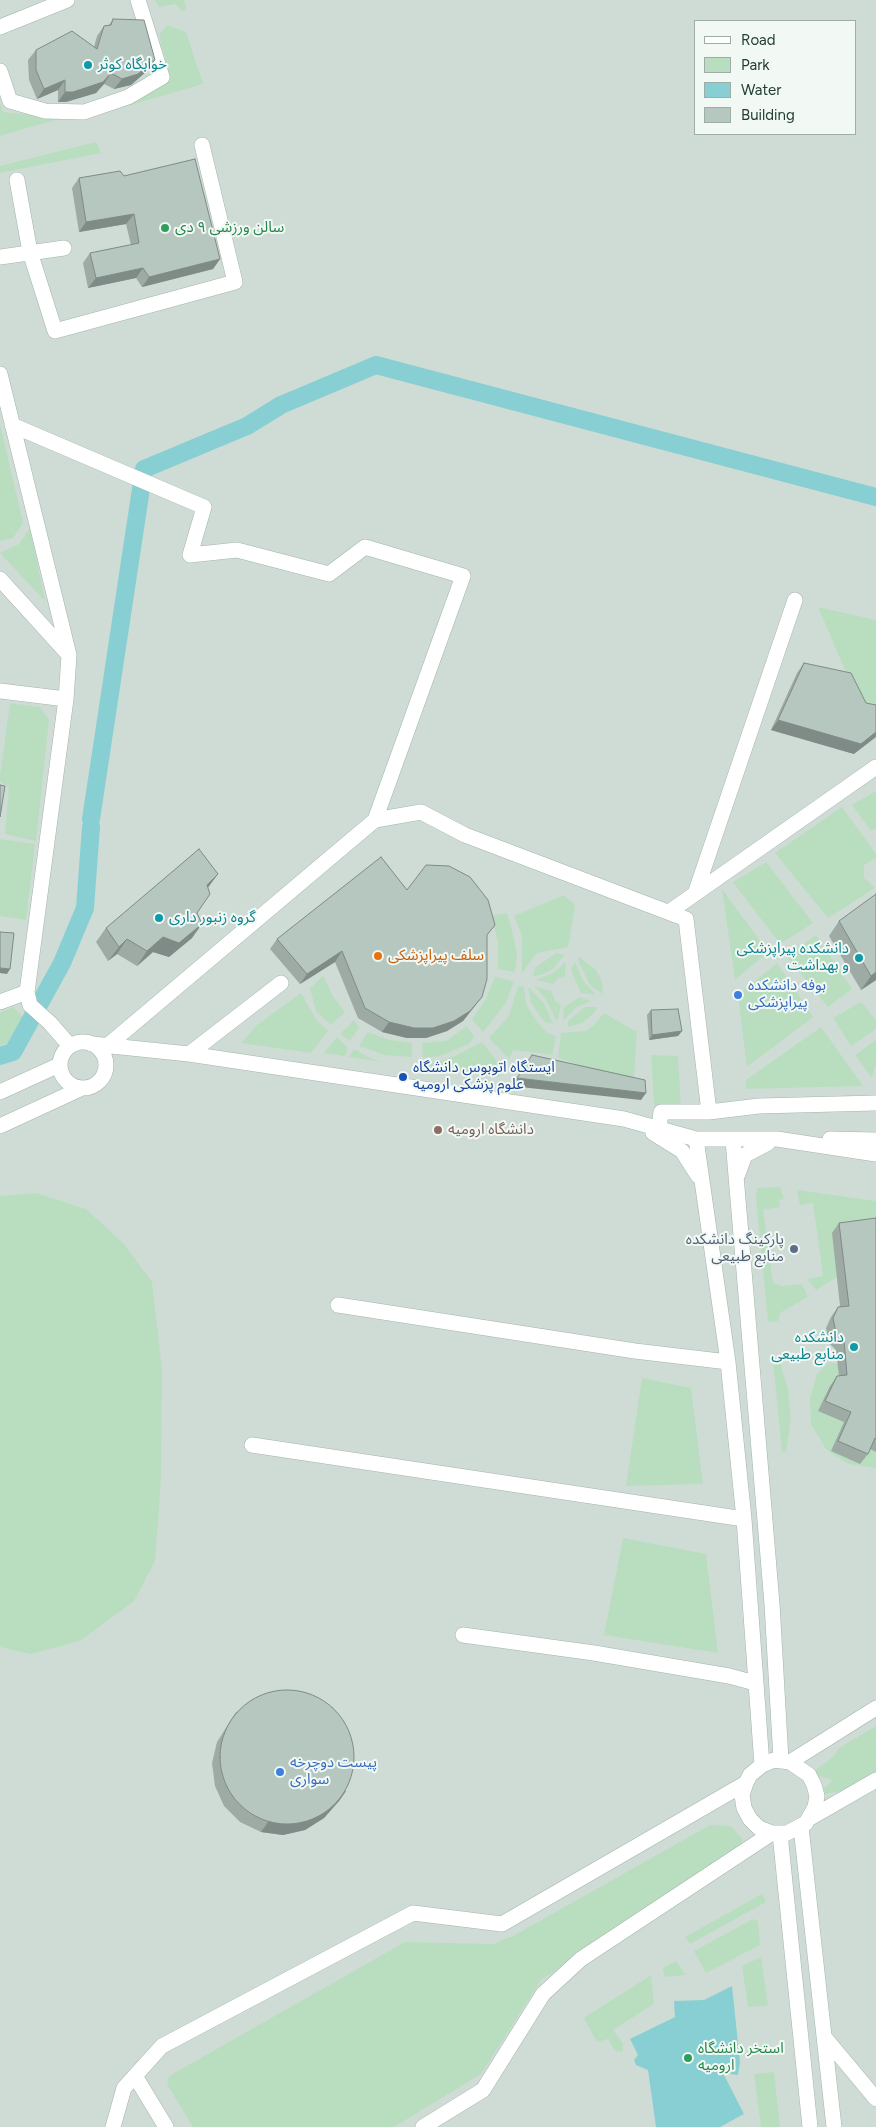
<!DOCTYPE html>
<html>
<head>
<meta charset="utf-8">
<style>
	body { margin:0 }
	#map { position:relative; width:876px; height:2127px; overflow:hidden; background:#e1ece6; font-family:Figtree,sans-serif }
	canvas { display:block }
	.legend { position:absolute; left:694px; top:20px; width:162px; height:115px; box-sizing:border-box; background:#f2f8f4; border:1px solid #9eada7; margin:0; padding:6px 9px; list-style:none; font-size:15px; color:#213d33 }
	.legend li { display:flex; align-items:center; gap:10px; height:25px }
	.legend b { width:25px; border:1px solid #9eada7 }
</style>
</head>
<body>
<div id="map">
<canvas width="876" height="2127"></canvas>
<ul class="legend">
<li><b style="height:6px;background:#fff"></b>Road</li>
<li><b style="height:14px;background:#b9debf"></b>Park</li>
<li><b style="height:14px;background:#87cfd3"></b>Water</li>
<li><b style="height:14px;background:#b6c7bf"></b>Building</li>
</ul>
</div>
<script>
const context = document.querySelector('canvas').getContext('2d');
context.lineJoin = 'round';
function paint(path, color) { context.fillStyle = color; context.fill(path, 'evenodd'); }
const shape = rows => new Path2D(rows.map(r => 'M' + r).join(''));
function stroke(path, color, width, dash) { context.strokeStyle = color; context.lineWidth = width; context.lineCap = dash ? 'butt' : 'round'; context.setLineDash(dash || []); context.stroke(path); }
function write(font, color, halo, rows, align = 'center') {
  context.font = font + ' Figtree,"Noto Sans Arabic",sans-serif'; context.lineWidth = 4; context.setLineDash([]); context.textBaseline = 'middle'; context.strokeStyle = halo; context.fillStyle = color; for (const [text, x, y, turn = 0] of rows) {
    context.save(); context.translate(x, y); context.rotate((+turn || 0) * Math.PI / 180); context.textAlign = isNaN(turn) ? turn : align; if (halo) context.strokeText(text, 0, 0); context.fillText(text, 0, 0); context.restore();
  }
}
const built = shape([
	[0,0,876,0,876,2127,0,2127],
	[695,21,855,21,855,134,695,134]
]);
const green = shape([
	[155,0,184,0,186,9,181,11,176,4,159,7],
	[167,25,186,32,203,84,120,108,167,80,168,70,159,35],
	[0,103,3,112,62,118,0,136],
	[96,142,101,153,0,173,0,166],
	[0,424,23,523,13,538,0,541],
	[30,528,45,601,0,553,19,544],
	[818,607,876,620,876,710,861,707],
	[10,703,40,707,49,720,36,841,5,834,9,787,0,781,0,775],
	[876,791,876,828,871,831,852,805],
	[842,807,876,854,876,858,864,865,864,878,875,888,828,918,775,853],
	[0,839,35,844,26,920,0,916],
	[766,862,813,923,780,944,733,882],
	[722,889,768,952,735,980],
	[564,895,575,905,568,947,537,953,522,973,522,935,514,916],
	[507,913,514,938,517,956,515,972,498,969,498,942,491,916],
	[816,935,852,989,828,1007,787,957],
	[556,953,564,955,553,969,541,975,533,976,535,968],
	[578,956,596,970,602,982,603,994,590,985,579,963],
	[566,962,565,977,558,978,553,984,536,980,553,973],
	[575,962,584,982,596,995,581,993,571,970],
	[777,963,813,1017,747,1067,738,995],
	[323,976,334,998,345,1012,331,1025,316,1011,310,988],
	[495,977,514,981,506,1003,483,1032,472,1019,485,1001],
	[518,986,524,987,526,1004,535,1019,547,1033,556,1036,552,1055,513,1050,509,1059,489,1038,509,1016],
	[534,986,551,991,556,1002,561,1005,557,1022,545,998],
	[528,987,544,1003,553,1024,545,1022,539,1015,531,1002],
	[301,993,317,1021,328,1031,311,1053,241,1043,257,1025],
	[580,997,591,1001,575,1008,563,1021,564,1007],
	[861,1002,876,1020,876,1029,851,1046,833,1018],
	[13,1007,26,1020,24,1033,11,1043,0,1045,0,1013],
	[585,1007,598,1007,593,1014,582,1023,568,1027,568,1021],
	[604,1013,637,1032,634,1077,625,1081,558,1058,561,1033,586,1031,595,1024],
	[354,1020,359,1027,350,1041,340,1034],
	[467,1026,474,1037,469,1044,440,1056,423,1058,422,1043,446,1041],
	[821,1027,863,1086,746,1089,746,1080],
	[368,1032,390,1040,412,1043,412,1057,385,1055,359,1046],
	[337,1037,348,1048,345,1056,324,1053],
	[876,1040,876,1063,872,1078,855,1055],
	[482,1042,503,1069,500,1077,420,1067,453,1057],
	[354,1049,370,1058,382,1062,349,1057],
	[651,1055,678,1056,681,1107,654,1105],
	[780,1187,784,1199,779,1200,780,1207,763,1210,773,1283,782,1286,802,1284,808,1297,780,1313,778,1321,768,1322,756,1197,757,1188],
	[797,1190,876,1201,876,1258,832,1233,837,1277,816,1290,807,1279,823,1276,813,1203,800,1205],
	[36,1193,86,1209,124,1244,152,1282,162,1369,161,1479,155,1561,134,1601,80,1641,31,1654,0,1647,0,1196],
	[773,1360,780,1363,788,1389,791,1419,786,1452,782,1451],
	[828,1363,838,1363,844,1422,831,1451,868,1448,876,1452,876,1468,849,1464,837,1457,826,1449,811,1424,810,1398,817,1374],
	[642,1378,691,1388,703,1484,626,1486],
	[623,1538,706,1554,718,1653,604,1635],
	[876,1726,876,1779,861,1788,817,1795,833,1780,810,1774,832,1758,839,1748],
	[710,1825,731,1826,743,1840,738,1852,661,1905,541,1980,481,2074,394,2127,193,2127,167,2084,169,2076,405,1942,493,1944,515,1935],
	[762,1894,766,1902,690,1944,685,1937],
	[753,1919,758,1921,760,1945,706,1973,694,1951],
	[761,1957,768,2006,748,2007,742,1966],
	[676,1961,686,1975,664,1977,663,1968],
	[651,1975,654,2004,613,2030,623,2044,622,2052,615,2051,608,2039,597,2042,584,2018],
	[774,2072,780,2127,761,2127,754,2074]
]);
const water = shape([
	[732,1986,740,2062,738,2075,723,2073,744,2114,720,2127,656,2127,648,2070,636,2065,634,2060,638,2055,630,2039,675,2017,674,2001,704,2000]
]);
const canal = shape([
	[91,819,144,469,247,426,281,405,376,365,876,497],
	[0,1056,13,1052,62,963,85,908,91,827]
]);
const minor = shape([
	[0,27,67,0],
	[0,71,10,101,45,111,84,112,128,97,162,77,138,0],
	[17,180,30,252,55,331,235,282,202,145],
	[0,257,64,248],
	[0,374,69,655,66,699,27,992,30,1005,50,1023,70,1046],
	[12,425,204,507,190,555,237,550,329,574,365,547,463,576,375,820],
	[0,579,68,654],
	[0,691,66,699],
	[695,894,795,600],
	[669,912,876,767],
	[0,1002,27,992],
	'60 1065a23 23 0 1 1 46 0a23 23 0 1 1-46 0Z',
	[92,1044,189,1054,624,1119,696,1139,777,1139,876,1154],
	[107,1046,375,820,421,812,465,835,686,919,709,1112],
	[189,1054,281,983],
	[0,1092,59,1065],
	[0,1126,80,1089],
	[659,1128,661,1112,709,1112,759,1106,876,1103],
	[653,1133,682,1151,698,1176],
	[696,1139,728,1362,744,1519,762,1765],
	[830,1139,876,1140],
	[733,1140,772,1604,781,1760],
	[738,1174,745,1155,768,1143],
	[338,1305,635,1351,728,1362],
	[252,1445,744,1519],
	[463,1635,594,1653,729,1676,755,1683],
	[790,1762,876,1708],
	[810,1818,876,1780],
	[801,1827,834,2127],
	[780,1834,810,2127],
	[826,2039,876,2099],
	[135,2076,166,2127],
	[113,2127,124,2088,162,2046,413,1913,502,1924,746,1783],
	[423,2127,483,2090,543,1994,581,1959,772,1833,787,1833,806,1823,815,1807,817,1796,814,1785,809,1775,790,1762,774,1760,762,1765,750,1775,746,1783,742,1795,744,1808,750,1819,759,1828,772,1833]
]);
const wall = shape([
	[113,19,155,60,148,70,131,85,114,89,104,84,96,93,66,102,58,102,58,90,37,99,29,80,28,60,36,50,94,47,97,36,104,26,109,25],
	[124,176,220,259,213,269,142,287,136,278,88,288,83,263,90,253,131,245,126,224,79,232,72,188,79,178],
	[804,663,854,754,771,730,797,673],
	[208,888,197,913,192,938,169,957,153,952,137,966,117,954,108,961,96,942,106,928],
	[407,890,487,936,474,1007,463,1021,447,1031,426,1038,407,1038,382,1032,358,1018,335,962,300,984,270,949,277,939],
	[839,921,876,980,861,990,829,936],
	[651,1010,682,1031,678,1036,649,1040,647,1015],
	[876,1218,876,1452,870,1449,868,1454,860,1464,831,1451,844,1422,818,1411,830,1386,837,1376,839,1376,836,1350,829,1343,826,1328,831,1317,838,1307,840,1306,832,1233,839,1223],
	[236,1712,346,1791,339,1801,324,1818,305,1830,283,1835,261,1832,240,1822,224,1806,215,1786,212,1763,217,1742]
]);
const shadedWall = shape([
	[155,60,148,70,131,85,114,89,122,79],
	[111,73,104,84,96,93,66,102,58,102,65,92],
	[65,80,58,90,37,99,44,89],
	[134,214,126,224,79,232,86,222],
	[220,259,213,269,142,287,149,277],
	[143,268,136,278,88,288,96,278],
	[778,720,876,732,876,737,854,754,771,730],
	[218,874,207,889,207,885],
	[202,924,192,938,169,957,153,952,137,966,147,951,163,937],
	[127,939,117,954,108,961,119,947],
	[342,951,335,962,300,984,307,974],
	[0,968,10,969,7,974,0,973],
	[876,972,876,980,861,990,871,976],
	[482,997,463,1021,447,1031,426,1038,407,1038,382,1032,389,1022],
	[682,1031,678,1036,649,1040,652,1035],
	[517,1078,646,1093,641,1100,511,1086],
	[346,1791,339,1801,324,1818,305,1830,283,1835,261,1832,268,1822]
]);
const building = shape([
	[113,19,144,20,155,60,138,74,122,79,111,73,103,82,73,92,65,92,65,80,44,89,36,70,36,50,72,31,97,49,104,26,111,25,113,19],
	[195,159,220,259,149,277,143,268,96,278,90,253,139,243,134,214,86,222,79,178,120,171,124,176,195,159],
	[804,663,851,673,866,703,876,705,876,732,861,744,778,720,804,663],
	[0,785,5,786,0,817,0,785],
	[199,849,218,874,207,885,210,894,197,913,202,924,179,943,163,937,147,951,127,939,119,947,106,928,199,849],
	[381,857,407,890,426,865,449,866,470,877,488,900,495,925,487,935,487,979,482,997,470,1011,454,1021,433,1028,414,1028,389,1022,365,1008,342,951,307,974,277,939,381,857],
	[876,894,876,972,871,976,839,921,876,894],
	[0,932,14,933,10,969,0,968,0,932],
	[678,1009,682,1031,652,1035,651,1010,678,1009],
	[532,1055,645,1080,646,1093,517,1078,532,1055],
	[876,1218,876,1439,875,1438,868,1454,838,1441,851,1412,825,1401,837,1376,847,1375,844,1340,836,1333,833,1318,838,1307,849,1306,839,1223,876,1218],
	'220 1757a67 67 0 1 1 134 0a67 67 0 1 1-134 0Z'
]);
const markers = [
	[88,65,5,"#0f9aa8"],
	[165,228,5,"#2e9e5b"],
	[159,918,5,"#0f9aa8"],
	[378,956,5,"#e8710a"],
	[859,958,5,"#0f9aa8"],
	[738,995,5,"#3f7fe0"],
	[403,1077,5,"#1a4fb4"],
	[438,1130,5,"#8d6e63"],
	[794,1249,5,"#5c6f8a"],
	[854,1347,5,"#0f9aa8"],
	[280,1772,5,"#3f7fe0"],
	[688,2058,5,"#2e9e5b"]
];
const cultureNames = [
	["خوابگاه کوثر",98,65],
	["گروه زنبور داری",169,918],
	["دانشکده پیراپزشکی",849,949,"right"],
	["و بهداشت",849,966,"right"],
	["دانشکده",844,1338,"right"],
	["منابع طبیعی",844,1355,"right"]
];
const leisureNames = [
	["سالن ورزشی ۹ دی",175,228],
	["استخر دانشگاه",698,2049],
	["ارومیه",698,2066]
];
const foodNames = [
	["سلف پیراپزشکی",388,956]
];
const shopNames = [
	["بوفه دانشکده",748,986],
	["پیراپزشکی",748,1003],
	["پیست دوچرخه",290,1763],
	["سواری",290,1780]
];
const transitNames = [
	["ایستگاه اتوبوس دانشگاه",413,1068],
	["علوم پزشکی ارومیه",413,1085]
];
const educationNames = [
	["دانشگاه ارومیه",448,1130]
];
const serviceNames = [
	["پارکینگ دانشکده",784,1240],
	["منابع طبیعی",784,1257]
];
paint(built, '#cfdcd5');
paint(green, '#b9debf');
paint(water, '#87cfd3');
stroke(canal, '#87cfd3', 18);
stroke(minor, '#a4b4ad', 16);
stroke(minor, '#fff', 15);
paint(wall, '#9daba4');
paint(shadedWall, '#7f8b86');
paint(building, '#b6c7bf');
stroke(building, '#7f8b86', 1);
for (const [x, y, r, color] of markers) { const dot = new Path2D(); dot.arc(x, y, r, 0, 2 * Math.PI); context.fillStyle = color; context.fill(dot); stroke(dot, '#f2f8f4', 2); }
write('15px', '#0d838f', '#f2f8f4', cultureNames, 'left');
write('15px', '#27864d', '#f2f8f4', leisureNames, 'left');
write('15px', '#c56008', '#f2f8f4', foodNames, 'left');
write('15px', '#366cbe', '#f2f8f4', shopNames, 'left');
write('15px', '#164399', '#f2f8f4', transitNames, 'left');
write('15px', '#785e54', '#f2f8f4', educationNames, 'left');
write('15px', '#4e5e75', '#f2f8f4', serviceNames, 'right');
</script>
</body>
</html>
